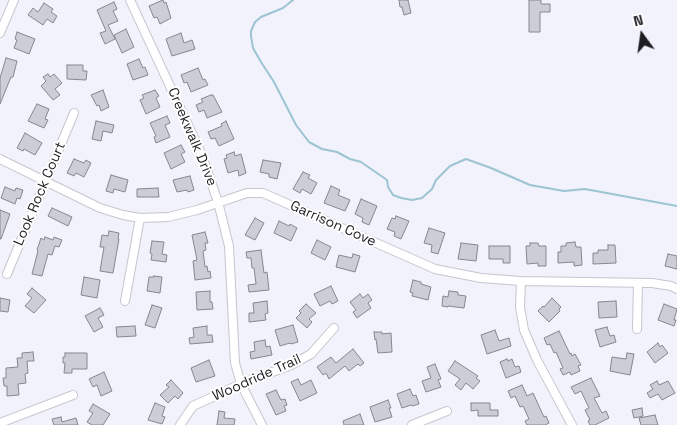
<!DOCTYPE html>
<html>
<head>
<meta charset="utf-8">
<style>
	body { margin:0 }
	#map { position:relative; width:677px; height:425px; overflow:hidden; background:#f1f2fc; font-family:"Space Grotesk",sans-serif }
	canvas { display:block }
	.north { position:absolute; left:617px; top:10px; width:50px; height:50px; -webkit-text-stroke:4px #fff; paint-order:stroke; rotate:346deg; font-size:14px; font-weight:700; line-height:20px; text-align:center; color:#1e1e22 }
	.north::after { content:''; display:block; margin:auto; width:18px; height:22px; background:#1e1e22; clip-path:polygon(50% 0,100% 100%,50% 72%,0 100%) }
</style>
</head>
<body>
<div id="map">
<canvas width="677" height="425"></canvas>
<div class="north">N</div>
</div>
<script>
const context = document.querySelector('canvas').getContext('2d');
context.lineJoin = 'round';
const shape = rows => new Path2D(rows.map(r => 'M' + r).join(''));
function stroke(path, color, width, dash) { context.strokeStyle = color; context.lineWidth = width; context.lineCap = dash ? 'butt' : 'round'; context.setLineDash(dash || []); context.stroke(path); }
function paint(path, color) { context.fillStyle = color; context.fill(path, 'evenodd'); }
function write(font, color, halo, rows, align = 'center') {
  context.font = font + ' "Space Grotesk",sans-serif'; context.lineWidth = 4; context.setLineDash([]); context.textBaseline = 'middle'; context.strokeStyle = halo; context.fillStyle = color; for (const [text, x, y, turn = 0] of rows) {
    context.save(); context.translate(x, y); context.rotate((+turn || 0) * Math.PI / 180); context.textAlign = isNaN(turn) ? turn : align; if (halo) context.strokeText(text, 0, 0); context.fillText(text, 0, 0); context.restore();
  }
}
const stream = shape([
	[293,0,283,8,261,17,255,22,251,31,251,36,253,48,261,62,274,82,296,125,309,142,322,149,337,152,350,159,361,162,387,180,388,187,393,195,401,198,412,200,422,198,432,189,436,180,450,166,466,159,491,168,530,185,564,191,585,189,677,206]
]);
const building = shape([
	[163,0,164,3,166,2,171,18,160,24,157,17,154,18,149,6,163,0],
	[399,0,408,0,411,13,404,15,402,7,400,7,399,0],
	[529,0,541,0,541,4,550,4,550,12,540,12,540,32,529,32,529,0],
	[114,2,117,9,113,11,118,21,108,25,115,39,105,44,100,33,106,31,97,10,114,2],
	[44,3,53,9,51,12,57,16,53,23,47,19,43,25,28,15,33,8,38,12,44,3],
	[126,29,134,47,122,53,114,35,126,29],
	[17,32,35,39,29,54,14,48,17,40,15,39,17,32],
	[181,33,184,43,192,40,195,49,172,56,166,39,181,33],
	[6,58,17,61,13,77,11,77,0,104,0,78,6,58],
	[139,59,143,68,145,67,148,75,133,80,127,64,139,59],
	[67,65,83,65,83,71,87,71,86,80,67,79,67,65],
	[198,68,203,80,205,79,208,85,191,92,187,82,184,83,181,75,198,68],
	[48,74,50,77,54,74,62,83,55,89,60,95,53,100,41,86,46,81,43,77,48,74],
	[103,90,109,107,101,111,99,105,97,106,91,95,103,90],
	[155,90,159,96,156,98,160,107,146,114,140,100,144,98,142,95,155,90],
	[211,95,213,95,222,112,207,118,204,110,199,112,196,105,203,102,201,99,211,95],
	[37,104,49,109,45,119,48,120,44,128,28,121,37,104],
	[167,116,170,123,165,125,170,137,156,143,154,137,156,136,150,123,167,116],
	[96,121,114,125,112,133,103,131,101,141,92,139,96,121],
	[226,121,234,139,219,146,215,138,211,139,208,132,222,126,221,124,226,121],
	[25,133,42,143,35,155,24,149,23,151,17,148,25,133],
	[181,145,185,152,181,154,185,162,171,169,164,153,181,145],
	[234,152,235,156,241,154,246,173,239,176,238,170,228,173,224,159,227,158,226,155,234,152],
	[74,159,84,163,86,160,91,163,84,177,76,173,74,176,67,173,74,159],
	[263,160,281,163,277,179,269,177,269,174,260,172,263,160],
	[303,172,310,175,308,178,317,183,311,194,302,189,300,193,293,189,303,172],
	[111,175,128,180,125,192,114,189,113,193,106,191,111,175],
	[190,176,194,190,188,192,187,190,177,192,173,180,190,176],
	[331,186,340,190,338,195,350,200,345,211,324,203,331,186],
	[5,187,15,191,16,188,23,190,20,199,17,198,15,204,1,198,5,187],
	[158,188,159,197,137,197,137,189,158,188],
	[361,199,377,206,369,225,362,222,363,218,355,214,361,199],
	[52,208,72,217,68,226,48,216,52,208],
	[0,210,10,214,1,239,0,239,0,210],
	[396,216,409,221,401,239,394,236,395,232,387,229,392,218,395,219,396,216],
	[255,218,264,223,255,240,245,235,255,218],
	[279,221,289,226,290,224,297,228,291,241,274,233,279,221],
	[429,228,445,233,438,254,431,252,432,245,424,243,429,228],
	[109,231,119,233,118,239,119,239,113,273,100,271,104,247,100,247,102,235,108,236,109,231],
	[205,232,208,243,205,243,206,250,203,251,205,267,207,266,208,272,210,271,211,278,195,280,193,261,197,260,192,235,205,232],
	[45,237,53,240,54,237,62,240,59,247,55,246,52,255,48,254,42,276,32,274,38,251,37,250,41,238,44,240,45,237],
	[317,240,331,247,325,260,311,253,317,240],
	[152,241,164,242,162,254,167,255,166,262,151,260,152,254,150,253,152,241],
	[575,242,576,247,581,247,582,265,574,266,574,262,558,263,558,252,561,252,561,246,566,246,566,243,575,242],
	[461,243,478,245,476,261,458,259,461,243],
	[530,243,538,243,539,246,546,246,546,266,538,266,538,263,527,264,526,246,530,246,530,243],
	[608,245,615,245,616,263,593,264,593,253,598,253,598,250,608,250,608,245],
	[489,246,510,246,510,263,503,263,503,259,489,259,489,246],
	[261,250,264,273,267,272,269,290,249,292,248,285,256,284,254,268,252,268,251,258,247,258,246,252,261,250],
	[353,254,360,256,355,272,336,267,339,255,352,258,353,254],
	[668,254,677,256,677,269,665,266,668,254],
	[154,276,162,277,160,293,147,291,149,277,154,277,154,276],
	[84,277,100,280,97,298,81,295,84,277],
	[413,280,421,282,421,284,431,287,428,300,412,296,413,293,410,292,413,280],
	[331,286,338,301,332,304,330,301,320,306,314,294,331,286],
	[32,288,46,300,34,313,25,306,32,298,27,294,32,288],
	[210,291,210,302,212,302,213,309,197,310,196,292,210,291],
	[449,291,458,292,458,295,466,296,464,308,448,306,448,307,442,306,443,296,448,297,449,291],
	[360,294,363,298,368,294,372,300,368,303,371,308,357,318,353,312,356,310,350,302,360,294],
	[0,298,10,300,8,312,0,311,0,298],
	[552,298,561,307,559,309,560,311,549,322,538,311,543,306,544,307,552,298],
	[267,301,268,313,265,314,266,320,249,322,249,313,254,313,253,303,267,301],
	[616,301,617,317,599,318,598,302,616,301],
	[306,304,316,313,309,319,312,322,307,328,296,318,301,313,299,311,306,304],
	[664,304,677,309,674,320,676,320,674,326,658,320,664,304],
	[152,305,162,308,155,328,145,325,152,305],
	[100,308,104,315,98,318,103,327,94,332,85,316,100,308],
	[293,325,298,342,291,344,290,343,280,346,275,330,293,325],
	[135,326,136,336,117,337,116,327,135,326],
	[207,326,207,335,212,335,213,342,190,344,189,338,194,337,193,328,207,326],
	[607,327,610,336,614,335,616,342,600,347,595,330,607,327],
	[495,330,499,341,509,338,511,346,487,354,481,335,495,330],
	[559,331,570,354,571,353,572,356,575,354,581,365,578,366,580,371,571,375,570,372,563,375,560,369,563,368,556,352,554,353,550,344,547,345,544,338,559,331],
	[374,332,382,332,382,334,391,333,392,352,378,353,376,339,375,340,374,332],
	[265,340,266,347,270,346,272,355,251,359,250,352,255,351,254,342,265,340],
	[658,343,660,347,662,345,668,353,655,363,647,352,658,343],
	[353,349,364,363,360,366,358,364,349,371,345,366,329,379,326,373,323,375,317,367,331,357,336,363,353,349],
	[33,352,34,361,27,361,28,373,25,374,26,383,18,384,19,395,7,396,7,386,4,386,3,378,6,378,6,368,18,367,17,358,22,358,22,353,33,352],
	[65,353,87,353,87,369,72,369,72,373,64,373,65,363,63,363,63,357,65,357,65,353],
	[627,353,634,354,630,375,610,371,612,357,626,359,627,353],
	[507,359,508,361,512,359,515,367,519,366,521,372,506,378,500,362,507,359],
	[209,360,215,376,196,382,191,368,209,360],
	[455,361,478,376,476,378,480,381,473,389,466,383,461,390,455,385,460,379,448,371,455,361],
	[435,364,441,379,438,380,441,387,426,392,422,381,431,378,427,367,435,364],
	[104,372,112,391,101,396,97,385,93,387,89,379,104,372],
	[591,378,600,396,594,398,602,413,606,411,609,418,595,425,590,425,588,421,590,420,585,410,589,408,581,391,575,394,571,387,591,378],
	[298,379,301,385,311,380,317,393,300,401,291,382,298,379],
	[171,380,183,393,178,399,175,396,168,403,160,395,169,387,166,385,171,380],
	[657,381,659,385,668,381,675,393,662,400,658,394,650,398,647,393,653,389,650,385,657,381],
	[522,385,527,396,533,393,544,417,546,416,549,423,545,425,527,425,525,421,529,419,523,406,520,407,515,396,511,398,508,391,522,385],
	[410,389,413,396,416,395,419,404,412,406,411,405,402,408,397,394,410,389],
	[276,390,281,400,285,399,287,405,284,406,286,411,276,415,266,394,276,390],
	[388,400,391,408,389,408,392,417,375,422,370,407,388,400],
	[155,403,165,407,162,416,165,417,162,424,148,420,155,403],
	[471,403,490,403,490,410,498,410,498,416,478,416,478,410,471,411,471,403],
	[93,404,110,414,103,425,92,425,87,422,93,413,89,411,93,404],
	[642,408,643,416,634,418,632,410,642,408],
	[219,411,225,412,224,418,235,419,234,425,217,425,219,411],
	[360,414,364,425,344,425,343,421,360,414],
	[655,415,658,425,641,425,639,418,655,415],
	[61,417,62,422,76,418,78,425,54,425,52,419,61,417]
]);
const street = shape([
	[130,0,201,153,218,202,229,246,235,363,241,384,262,425],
	[0,33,14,0],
	[0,159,100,208,123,215,140,218,168,217,197,210,247,193,263,193,435,269,481,278,521,281,652,283,671,286,677,289],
	[7,274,74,113],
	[521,281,520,307,524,330,537,360,572,425],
	[125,301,140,218],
	[637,329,638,283],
	[0,423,73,395],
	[180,425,193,406,241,384,291,365,311,354,334,328],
	[412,425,447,411]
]);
const streetNames = [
	["Creekwalk Drive",192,137,67],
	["Look Rock Court",40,194,-67],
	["Garrison Cove",333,224,24],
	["Woodride Trail",257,378,-24]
];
stroke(stream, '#9cc4d1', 2);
paint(building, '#cccdd7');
stroke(building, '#86868f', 1);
stroke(street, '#c5c6cf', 10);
stroke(street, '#fff', 8);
write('14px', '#1e1e22', '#fff', streetNames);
</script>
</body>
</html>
